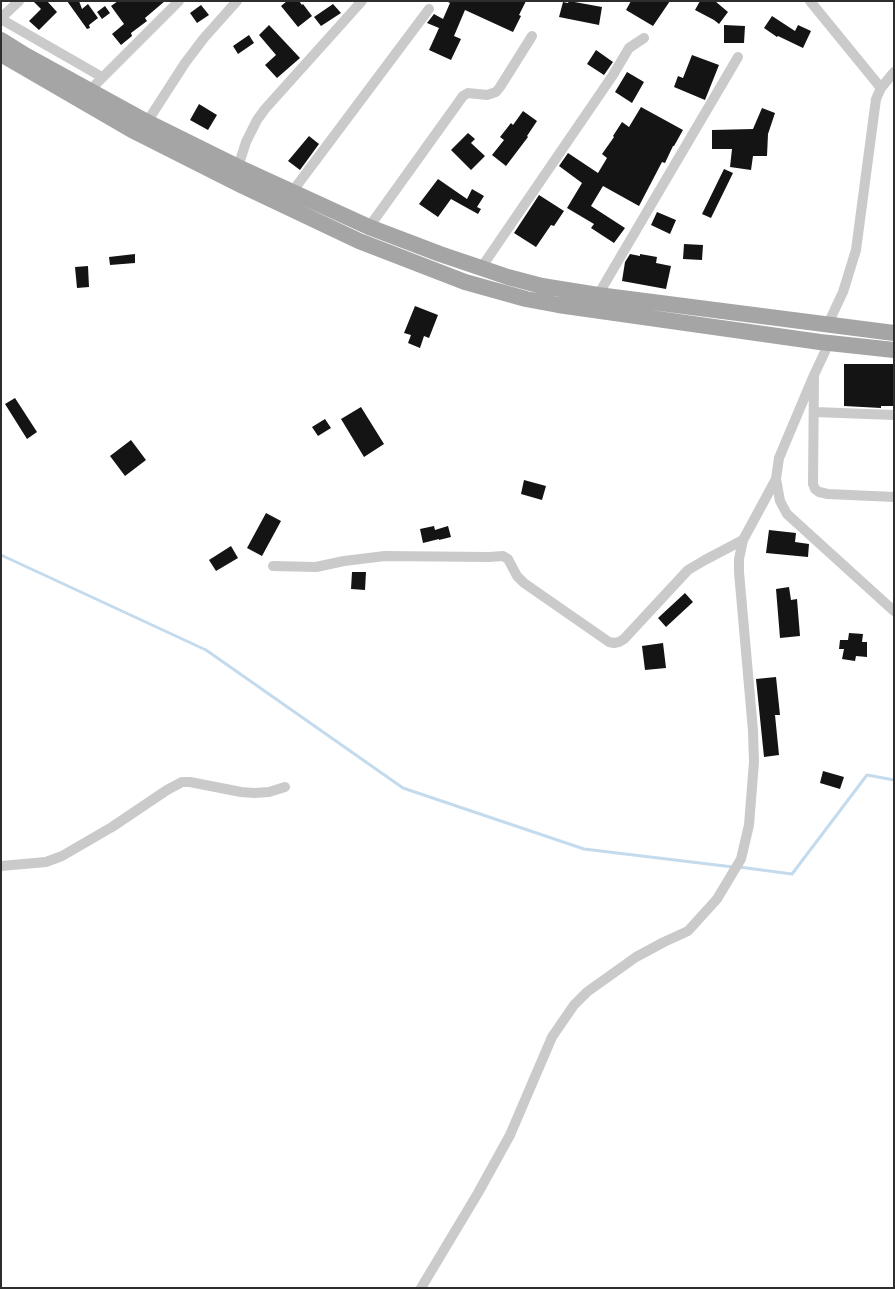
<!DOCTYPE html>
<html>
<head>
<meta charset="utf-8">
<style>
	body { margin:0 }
	#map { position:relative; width:895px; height:1289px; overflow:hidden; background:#fff; font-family:"Open Sans",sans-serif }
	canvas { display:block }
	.frame { position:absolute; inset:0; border:2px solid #2d2d2d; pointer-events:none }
</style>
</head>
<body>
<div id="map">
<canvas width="895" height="1289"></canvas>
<div class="frame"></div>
</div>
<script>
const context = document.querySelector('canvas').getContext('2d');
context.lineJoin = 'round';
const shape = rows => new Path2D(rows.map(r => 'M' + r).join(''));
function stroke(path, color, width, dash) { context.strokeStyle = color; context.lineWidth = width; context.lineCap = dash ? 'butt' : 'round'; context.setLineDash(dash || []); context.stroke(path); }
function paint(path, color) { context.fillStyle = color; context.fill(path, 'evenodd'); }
const stream = shape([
	[1,555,206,650,403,788,584,849,733,867],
	[739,867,792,874,867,775,894,780]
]);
const building = shape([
	[33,1,47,1,57,12,39,30,29,21,41,9],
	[67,1,79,1,82,9,88,4,98,18,89,25,90,28,87,29],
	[118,1,165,1,145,18,147,21,131,33,132,36,121,45,112,34,124,24,111,6],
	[287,1,299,1,302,5,303,4,312,16,298,27,281,6],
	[446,1,526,1,519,15,521,16,513,32,465,10,454,36,461,39,451,60,429,50,439,28,427,23,434,14,443,19,450,3],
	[569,1,602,7,599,25,559,17,563,2,568,3],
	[631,1,670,1,653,26,626,10],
	[700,1,715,1,728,12,719,24,714,20,695,10],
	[333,4,341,13,321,26,314,17],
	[201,5,209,15,197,23,190,13],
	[105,6,110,13,102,19,97,12],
	[772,16,795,31,798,25,811,31,803,48,778,36,777,37,764,28],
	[269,25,300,58,277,78,265,65,276,55,259,35],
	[724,25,745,26,744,43,724,43],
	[249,35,254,43,238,54,233,46],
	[596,50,613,62,604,75,587,64],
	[692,55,719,65,705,100,674,87,678,76,683,78],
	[627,72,644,82,632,103,615,92],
	[199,104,217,115,208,130,190,120],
	[641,107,683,130,674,146,673,146,665,163,662,162,639,206,603,186,591,206,625,228,614,243,591,228,594,224,567,208,582,183,559,166,568,153,598,173,607,158,602,154,614,137,613,136,622,122,629,127],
	[762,108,775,113,768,134,767,156,753,156,751,170,730,167,732,149,712,149,712,130,753,129],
	[523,111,537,121,527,136,528,137,506,166,492,155,504,140,500,137,511,123,513,125],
	[468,133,475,139,471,143,485,156,471,170,451,150],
	[309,136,319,144,300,170,288,161],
	[724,169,733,173,711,218,702,214],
	[438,179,467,199,472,189,484,196,477,207,481,209,478,214,451,199,438,217,419,204],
	[539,195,564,211,554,226,551,225,536,247,514,233],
	[657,212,676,220,670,234,651,225],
	[684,244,703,245,702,260,683,259],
	[135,254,135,263,110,265,109,257],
	[630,254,640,256,640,254,657,257,656,263,671,266,666,289,622,281,625,262],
	[88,266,89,287,77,288,75,267],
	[415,306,438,315,429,338,424,336,420,348,408,343,411,335,404,333],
	[844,364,894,364,894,406,881,406,881,408,844,406],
	[15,398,37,432,27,439,5,404],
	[361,407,384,444,364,457,341,419],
	[325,419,331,428,318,436,312,427],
	[131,440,146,460,125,476,110,456],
	[524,480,546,486,542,500,521,494],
	[266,513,281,521,262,556,247,548],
	[434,526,435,530,448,526,451,537,439,540,439,539,423,543,420,529],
	[769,530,796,533,795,542,809,544,808,557,766,553],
	[231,546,238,558,216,571,209,560],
	[352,572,366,572,365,590,351,589],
	[789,587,791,600,797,599,800,636,780,638,776,589],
	[685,593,693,602,666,627,658,618],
	[849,633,863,634,862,642,867,642,867,657,856,656,855,661,842,659,844,649,839,649,840,640,848,640],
	[663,643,666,668,645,670,642,646],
	[776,677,780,715,775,715,779,755,764,757,756,679],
	[823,771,844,777,840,789,820,783]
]);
const minor = shape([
	[810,1,881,88],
	[1,18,19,1],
	[1,19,102,77],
	[90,90,179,1],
	[147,122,185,63,204,38,237,1],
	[238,167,246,142,257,120,265,109,362,1],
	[292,192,429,9],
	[369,227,463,96,468,93,487,95,496,92,500,87,532,36],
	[481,268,613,75,629,48,644,38],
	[598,295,738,57],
	[828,324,843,292,856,250,876,99,881,88,894,72],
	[829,343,814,375,779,458,776,479,780,501,787,514,894,611],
	[814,378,813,484,815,489,819,492,828,494,894,497],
	[815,412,894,415],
	[273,566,316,567,344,561,385,556,489,557,503,556,508,559,517,576,524,583,609,642,614,643,619,642,624,639,688,570,705,560,743,540],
	[1,866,46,862,62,856,112,827,167,790,182,782,190,782,241,792,254,793,269,792,285,787],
	[421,1288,478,1193,510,1135,552,1037,574,1005,587,992,636,957,664,942,688,931,717,899,741,859,749,825,754,762,753,731,739,572,739,559,743,540,776,479]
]);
const primary = shape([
	[1,40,25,55,147,122,238,167,369,227,440,254,508,277,542,286,598,295,894,333],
	[1,54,132,130,243,186,359,241,465,282,526,299,558,305,820,342,894,350]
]);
stroke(stream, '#c4dbed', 3);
paint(building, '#141414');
stroke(minor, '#cacaca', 10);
stroke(primary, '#a5a5a5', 16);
</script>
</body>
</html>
